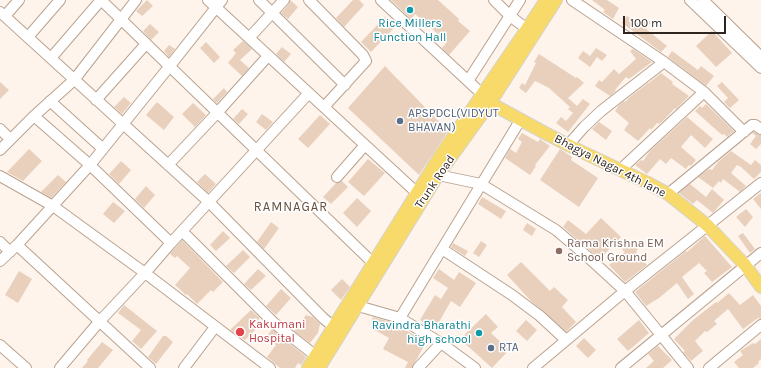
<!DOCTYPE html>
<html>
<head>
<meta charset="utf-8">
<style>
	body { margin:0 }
	#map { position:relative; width:761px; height:368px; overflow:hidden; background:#fef4ec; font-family:Karla,sans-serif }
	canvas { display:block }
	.scale { position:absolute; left:623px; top:16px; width:103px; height:18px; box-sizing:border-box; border:2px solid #2e251e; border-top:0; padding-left:5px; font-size:12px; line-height:14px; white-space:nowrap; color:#2e251e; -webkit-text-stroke:3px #fff; paint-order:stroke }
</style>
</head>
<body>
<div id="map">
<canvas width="761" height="368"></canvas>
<div class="scale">100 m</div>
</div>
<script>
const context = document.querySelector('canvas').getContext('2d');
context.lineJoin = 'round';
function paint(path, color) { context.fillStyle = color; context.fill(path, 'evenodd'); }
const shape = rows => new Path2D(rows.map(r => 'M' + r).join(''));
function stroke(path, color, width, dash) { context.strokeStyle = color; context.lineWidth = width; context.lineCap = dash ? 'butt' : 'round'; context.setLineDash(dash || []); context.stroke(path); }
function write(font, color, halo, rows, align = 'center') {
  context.font = font + ' Karla,sans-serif'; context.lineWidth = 3; context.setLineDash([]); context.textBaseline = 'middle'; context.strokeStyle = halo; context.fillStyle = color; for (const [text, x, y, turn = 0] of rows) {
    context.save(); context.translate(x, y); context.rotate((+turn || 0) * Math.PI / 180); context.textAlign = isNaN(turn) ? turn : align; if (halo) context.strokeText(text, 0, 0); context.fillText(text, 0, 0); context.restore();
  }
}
const building = shape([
	[147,0,153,6,142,16,136,11],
	[290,0,298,7,288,19,281,13,289,4],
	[353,0,359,0,364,5,344,27,336,18],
	[391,0,438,0,459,19,458,21,470,31,449,55,442,48,447,42,415,14,411,19],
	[592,0,607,0,619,8,613,19,603,12,605,10],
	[627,16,641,25,646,19,651,22,646,29,667,46,661,52,622,23],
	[385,17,396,26,371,52,361,42],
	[150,24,159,32,151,40,143,31],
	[712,31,732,53,716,67,696,46],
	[243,41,252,49,240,60,249,68,242,76,228,63,236,53,233,50],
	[206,42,220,57,214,63,200,48],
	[169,45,175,49,169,57,164,51],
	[282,47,291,54,284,62,276,54],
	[596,48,607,55,602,61,597,57,590,67,578,58,583,51,590,56],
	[633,49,652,62,629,79,626,77,615,90,616,91,610,96,595,86,599,80,602,82,614,69,619,74,636,59,630,51],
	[672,51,698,70,701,66,714,76,706,86,668,57],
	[539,54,576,78,577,77,584,83,568,98,577,106,583,99,590,104,568,132,556,123,561,117,566,121,573,113,568,109,570,107,549,88,535,81,526,93,519,88,522,83,525,85,536,63,534,62],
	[385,66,448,131,419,175,348,108],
	[661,73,673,82,672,84,689,96,676,109,675,108,663,121,659,124,657,123,651,130,650,128,638,141,624,130,629,123,615,111,619,105,624,101,625,102,630,97,648,83,649,83],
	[0,82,9,90,0,99],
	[722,82,739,100,730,108,724,102,728,98,717,86],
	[224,88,227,92,217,103,213,99],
	[124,97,131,103,122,114,114,107],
	[157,102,174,117,164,130,146,115],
	[193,103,206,115,195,127,182,114],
	[706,104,734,131,727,137,724,134,722,135,695,111,700,106,702,108],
	[242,109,248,114,239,124,233,119],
	[262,114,273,122,266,130,256,122],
	[320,115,330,124,308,148,298,139],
	[687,117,713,139,705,148,691,135,681,147,696,160,691,166,689,165,686,169,671,158,666,164,660,159,647,174,635,165,641,160,643,161,650,151],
	[599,122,612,131,606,140,592,129],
	[754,132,761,135,761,144,756,149,750,144,756,136,752,133],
	[522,133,538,142,540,139,550,146,535,165,536,166,530,175,505,158,510,149,516,153,522,142,518,139],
	[29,149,42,161,23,181,7,172],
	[560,149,572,157,571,160,598,178,579,207,540,180],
	[731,151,751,165,755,160,761,165,761,172,754,179,741,167,737,165,731,173,746,186,740,192,723,179,721,183,719,181,713,188,698,177,709,169,712,170,718,162],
	[368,159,385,173,364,196,348,182],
	[121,161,131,170,119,184,109,174],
	[205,174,216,184,208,193,197,182],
	[58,175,66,182,51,198,41,192],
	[342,181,348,187,331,204,323,197,336,183],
	[690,184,706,197,712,189,724,200,713,213,697,200,693,204,679,193],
	[146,186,155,195,144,208,135,199],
	[761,193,761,209,753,199],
	[482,197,506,211,501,219,478,204],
	[357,198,371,211,357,227,343,213],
	[113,202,125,211,114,223,103,214],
	[746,209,753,217,745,227,736,217],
	[601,218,621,237,600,259,563,227,568,220,586,234],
	[271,222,279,228,264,249,257,242],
	[527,223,536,229,532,236,523,230],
	[223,231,230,238,216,251,210,245],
	[743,233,755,249,750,253,738,236],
	[705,236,732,267,712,282,704,273,707,271,699,263,682,277,694,294,688,299,677,283,659,298,646,306,635,292,686,251,687,252],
	[182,240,223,282,213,292,211,290,197,304,187,294,186,295,175,285,190,268,177,256,175,258,170,254],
	[481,241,487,245,479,257,473,253],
	[627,242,638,249,636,252,647,265,625,282,609,265,625,252,622,250],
	[453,243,468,251,465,256,451,247],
	[243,250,250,257,234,273,226,266],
	[521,262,550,291,554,287,568,300,562,307,576,322,566,332,532,302,507,275],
	[258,269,266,276,251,290,244,284],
	[439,269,454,280,459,272,476,283,460,307,451,301,435,329,420,320,435,295,441,299,448,288,433,278],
	[19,271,32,279,18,303,5,295],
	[342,279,350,287,341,300,331,290],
	[281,289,291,298,276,315,266,306],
	[729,293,740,305,753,295,761,306,761,319,758,318,743,329,728,309,714,321,717,324,707,332,705,331,695,341,703,351,691,361,683,352,685,351,674,339,693,320,716,302,717,303],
	[124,305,157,331,141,349,132,341,141,330,118,313],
	[251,310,260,318,252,326,256,329,245,340,230,330],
	[486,314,498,327,491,333,509,350,492,368,460,339],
	[306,315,313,317,320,324,318,333,310,343,294,331],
	[373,317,394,323,426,342,412,368,405,368,408,362,383,349,389,338,371,328,374,322,371,321],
	[526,320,537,330,527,341,516,331],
	[639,320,649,333,628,351,617,339],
	[272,329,306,357,301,365,298,363,295,368,280,368,267,357,276,345,266,338],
	[163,336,166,336,173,342,156,364,148,357],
	[584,338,596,350,588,358,576,346],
	[761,339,761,359,758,362,759,363,753,368,739,368,734,362,743,355,740,351,753,343,755,344],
	[102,342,113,350,98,368,82,368,88,361,87,360],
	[658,346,672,360,663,368,646,368,654,361,648,354]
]);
const minor = shape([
	[208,0,416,192],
	[259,0,345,85],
	[309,0,363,55,366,61,324,107],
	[381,0,482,94],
	[494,0,510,16,527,29],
	[572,0,664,62,704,92,744,132],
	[690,0,761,68],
	[703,0,761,57],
	[0,12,209,202,323,318,334,327],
	[5,16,19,0],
	[28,37,60,0],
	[249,38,284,0],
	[51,58,101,0,373,263],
	[468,81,520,0],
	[96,100,146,44],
	[50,101,102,148],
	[34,116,90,165,171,243],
	[0,129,10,139],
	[568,145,584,127,601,111,664,62],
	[0,150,34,116,74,80,136,0],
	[168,165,217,113,268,56],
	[620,170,704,92],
	[438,175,481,184,556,230,589,258,625,291,688,368],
	[0,176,53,206,145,273,270,368],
	[337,177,365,145],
	[668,194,752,125,755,125,761,129],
	[182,231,274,323,316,356],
	[0,242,10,252],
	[17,245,150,368],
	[442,249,512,295,540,316,566,340],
	[0,261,17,245,90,165,169,67,222,0],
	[352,302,358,306,400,318,441,343,475,368],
	[400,318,521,119],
	[0,345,26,368],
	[60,368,99,322,145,273,171,243,309,93],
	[184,368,215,327],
	[418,368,441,343],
	[533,368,625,291,761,183],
	[621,368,761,253],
	[709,368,761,325]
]);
const major = shape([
	[484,97,490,103,545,133,576,149,648,183,668,194,707,225,745,265,761,287],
	[308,368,440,156,527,29,546,0],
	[319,368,438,175,490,103,556,0]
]);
const markers = [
	[410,10,4,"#0f9aa8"],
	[400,121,4,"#5c6f8a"],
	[559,251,4,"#8d6e63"],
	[240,332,5,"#e0444e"],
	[479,333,4,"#0f9aa8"],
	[491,348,4,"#5c6f8a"]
];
const cultureNames = [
	["Rice Millers",410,24],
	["Function Hall",410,38],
	["Ravindra Bharathi",471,326,"right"],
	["high school",471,340,"right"]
];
const serviceNames = [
	["APSPDCL(VIDYUT",408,114],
	["BHAVAN)",408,128],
	["RTA",499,348]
];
const streetNames = [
	["Bhagya Nagar 4th lane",610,166,27],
	["Trunk Road",435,182,-56]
];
const educationNames = [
	["Rama Krishna EM",567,244],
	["School Ground",567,258]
];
const healthNames = [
	["Kakumani",249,325],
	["Hospital",249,339]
];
const neighbourhoodNames = [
	["RAMNAGAR",291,207]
];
paint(building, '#e8d0bc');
stroke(minor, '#b9a28f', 12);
stroke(major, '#d5d3d2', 14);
stroke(minor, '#fff', 10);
stroke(major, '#f7da6a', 12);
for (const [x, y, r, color] of markers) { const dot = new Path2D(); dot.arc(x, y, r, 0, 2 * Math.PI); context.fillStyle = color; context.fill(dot); stroke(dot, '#fff', 1.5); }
write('12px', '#0d838f', '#fff', cultureNames);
write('12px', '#4e5e75', '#fff', serviceNames, 'left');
write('12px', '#2e251e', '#fff', streetNames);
write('12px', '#785e54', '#fff', educationNames, 'left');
write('12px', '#be3a42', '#fff', healthNames, 'left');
context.letterSpacing = '1px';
write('13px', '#655140', '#fff', neighbourhoodNames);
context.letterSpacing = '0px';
</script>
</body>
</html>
